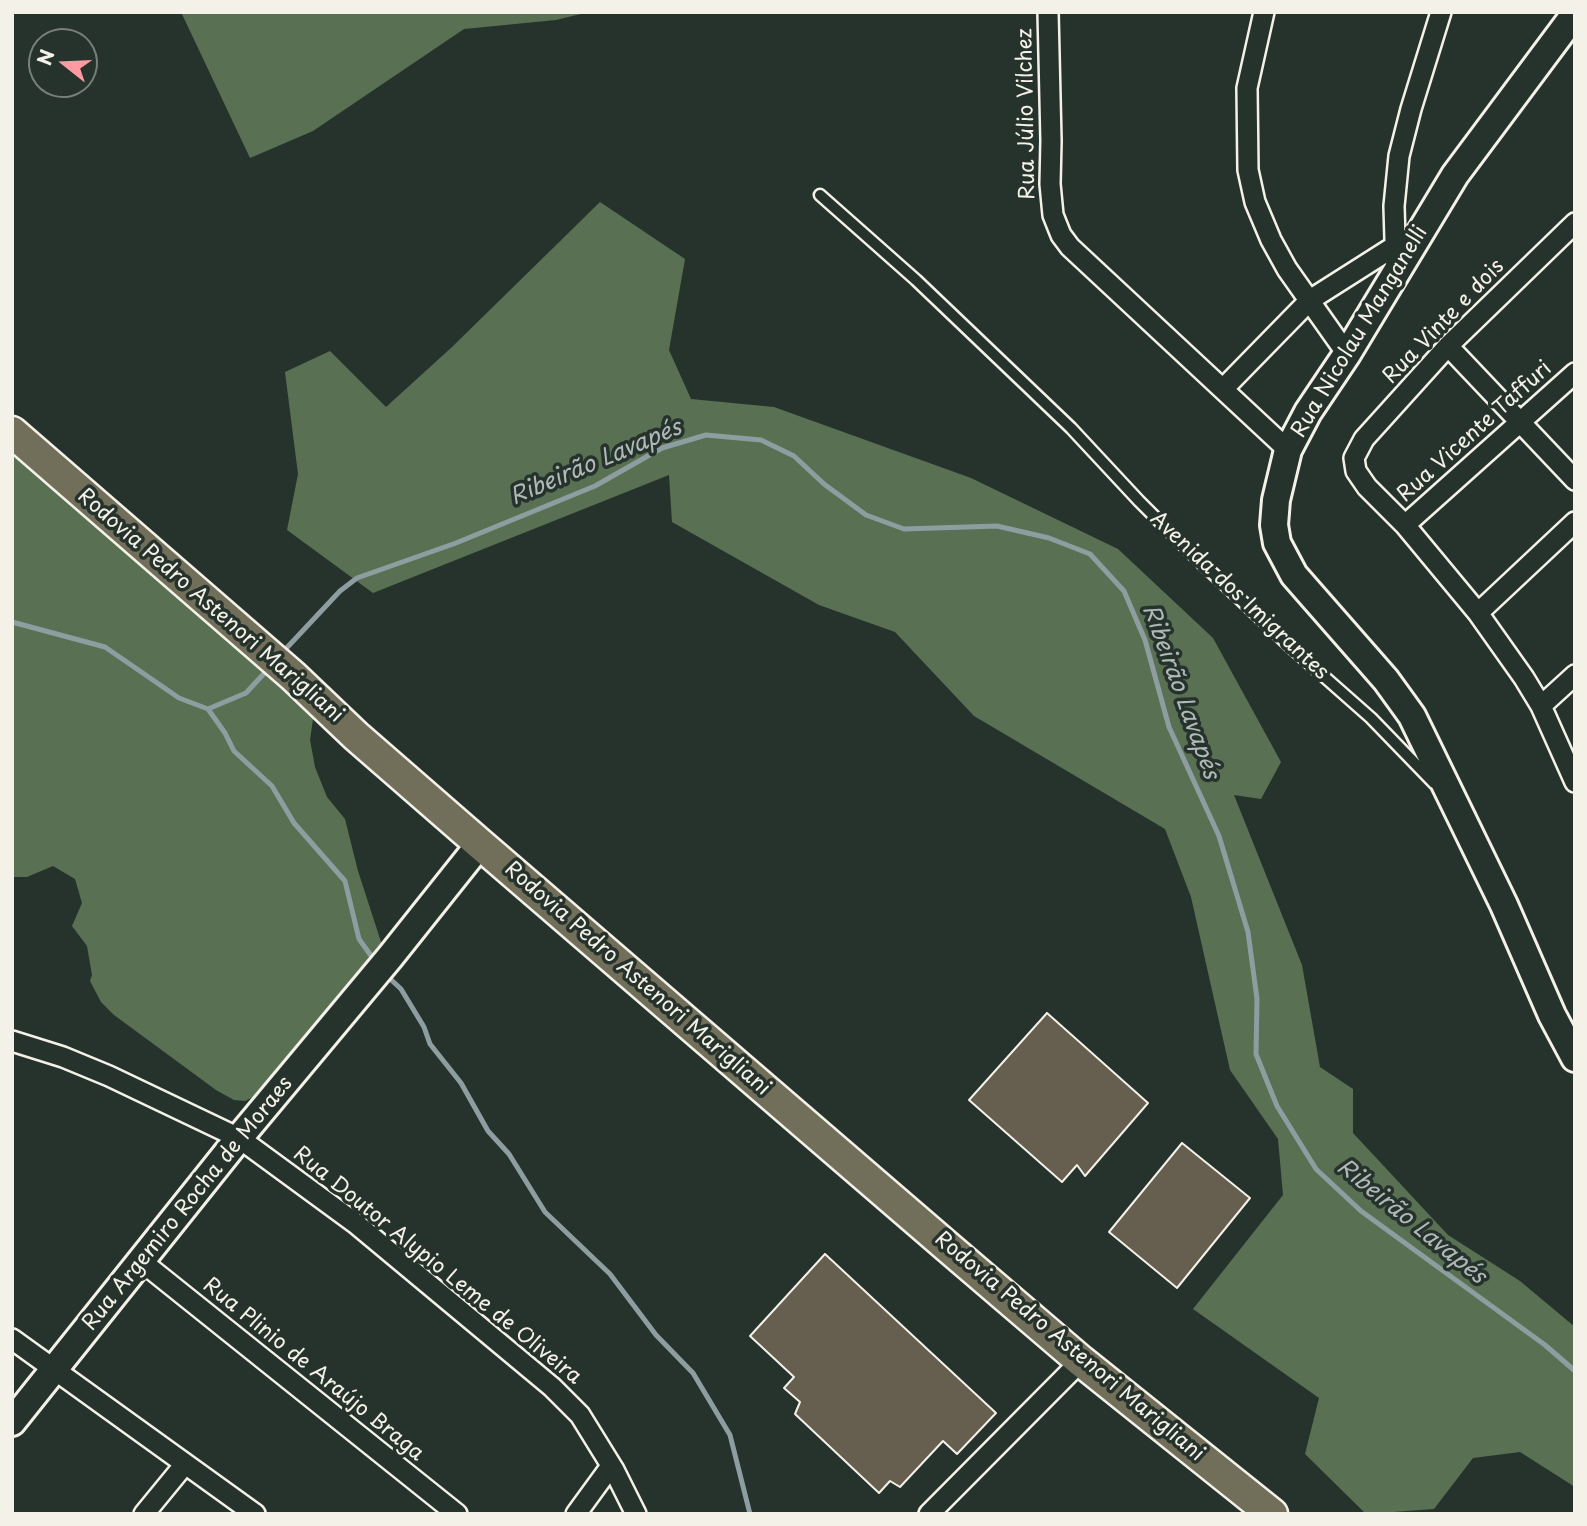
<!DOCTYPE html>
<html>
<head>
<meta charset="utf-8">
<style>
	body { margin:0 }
	#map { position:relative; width:1587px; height:1526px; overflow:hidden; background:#26332d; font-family:"Playpen Sans",sans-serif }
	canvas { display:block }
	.frame { position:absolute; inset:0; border:14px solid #f4f1e8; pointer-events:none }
	.north { position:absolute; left:28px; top:28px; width:70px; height:70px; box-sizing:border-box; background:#26332d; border:2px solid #787f78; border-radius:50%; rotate:288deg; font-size:19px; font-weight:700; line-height:28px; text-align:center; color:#f4f1e8 }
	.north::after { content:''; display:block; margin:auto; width:24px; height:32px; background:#ff9aa2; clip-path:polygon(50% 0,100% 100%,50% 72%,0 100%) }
</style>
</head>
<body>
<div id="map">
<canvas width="1587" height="1526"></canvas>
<div class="frame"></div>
<div class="north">N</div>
</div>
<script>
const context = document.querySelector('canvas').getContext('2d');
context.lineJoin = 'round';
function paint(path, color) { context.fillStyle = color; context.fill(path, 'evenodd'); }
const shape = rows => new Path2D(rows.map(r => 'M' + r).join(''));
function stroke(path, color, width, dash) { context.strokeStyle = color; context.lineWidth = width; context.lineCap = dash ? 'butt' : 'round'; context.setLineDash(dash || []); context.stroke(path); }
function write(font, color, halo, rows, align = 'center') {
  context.font = font + ' "Playpen Sans",sans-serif'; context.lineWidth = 7; context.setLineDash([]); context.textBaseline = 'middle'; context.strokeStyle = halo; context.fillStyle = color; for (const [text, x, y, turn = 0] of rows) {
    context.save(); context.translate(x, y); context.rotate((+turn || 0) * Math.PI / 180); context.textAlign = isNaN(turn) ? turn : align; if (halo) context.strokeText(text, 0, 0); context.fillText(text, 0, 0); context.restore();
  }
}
const green = shape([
	[181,12,589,12,556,20,464,29,313,131,250,158],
	[600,202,685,259,669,350,691,399,774,407,971,478,1118,549,1213,638,1281,762,1261,799,1234,795,1302,965,1320,1067,1353,1089,1353,1133,1448,1235,1520,1281,1575,1327,1575,1487,1520,1452,1473,1458,1434,1509,1366,1514,1305,1454,1319,1398,1193,1309,1283,1195,1278,1139,1230,1070,1191,897,1165,829,974,716,895,632,819,605,672,522,669,475,373,593,287,530,298,474,285,372,330,351,386,407,452,347],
	[12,451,85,518,204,615,314,712,310,740,315,767,327,797,345,819,358,871,383,948,264,1092,245,1101,234,1100,216,1090,114,1015,101,1002,90,981,92,975,87,946,72,926,82,903,75,879,53,866,27,877,12,877]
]);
const stream = shape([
	[12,622,105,647,179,698,208,709,246,693,270,667],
	[281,654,340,591,357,578,456,543,595,486,662,448,706,435,761,440,794,456,824,484,866,515,904,529,997,526,1049,538,1090,554,1124,591,1145,640,1169,727,1219,836,1248,932,1257,999,1256,1054,1277,1106,1316,1169,1361,1211,1545,1345,1575,1371],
	[208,709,225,733,234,751,272,786,294,823,345,881,359,939,377,964],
	[385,974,401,989,424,1027,430,1044,461,1083,488,1131,509,1154,545,1212,610,1274,656,1335,693,1373,730,1435,750,1514]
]);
const building = shape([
	[1047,1013,1148,1103,1085,1176,1077,1165,1062,1182,969,1100,1047,1013],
	[1182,1143,1250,1198,1177,1288,1109,1232,1182,1143],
	[825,1254,996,1413,957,1454,943,1441,900,1487,890,1481,879,1493,795,1414,800,1402,784,1388,794,1377,750,1336,825,1254]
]);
const lane = shape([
	[820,195,916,280,1071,428,1139,501,1190,552,1294,650,1371,718,1434,783]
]);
const street = shape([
	[1048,12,1051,141,1050,184,1053,215,1061,235,1070,247,1288,450],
	[1264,12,1247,88,1248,170,1255,202,1271,240,1287,269,1347,354],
	[1575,223,1448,346,1364,439,1354,458,1356,471,1367,487,1405,525,1478,613,1524,678,1541,706,1575,782],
	[1396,273,1394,206,1399,156,1411,109,1441,12],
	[1448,346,1575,480],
	[1223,389,1310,300,1395,246],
	[1405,525,1575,373],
	[1478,613,1575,522],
	[1541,706,1575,675],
	[12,1041,63,1057,109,1076,239,1138,355,1223,552,1387,580,1415,614,1470,636,1514],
	[141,1261,457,1514],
	[12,1339,255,1514],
	[144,1514,185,1464],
	[576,1514,611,1466],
	[929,1514,1081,1361]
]);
const secondary = shape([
	[1575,14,1455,175,1347,354,1308,412,1288,450,1276,500,1274,525,1277,543,1294,575,1386,680,1412,716,1504,905,1552,1015,1575,1058],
	[12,1422,239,1138,390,957,480,844]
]);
const primary = shape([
	[12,432,293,676,356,736,480,844,950,1249,1081,1361,1272,1514]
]);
const streetNames = [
	["Rua Júlio Vilchez",1027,114,-91],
	["Rua Vinte e dois",1444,322,-46],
	["Rua Nicolau Manganelli",1360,332,-59],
	["Rua Vicente Taffuri",1475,432,-42],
	["Avenida dos Imigrantes",1239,596,43],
	["Rodovia Pedro Astenori Marigliani",210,606,41],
	["Rodovia Pedro Astenori Marigliani",637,979,41],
	["Rua Argemiro Rocha de Moraes",188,1204,-51],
	["Rua Doutor Alypio Leme de Oliveira",437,1266,39],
	["Rodovia Pedro Astenori Marigliani",1069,1347,40],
	["Rua Plinio de Araújo Braga",313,1370,39]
];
const waterNames = [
	["Ribeirão Lavapés",596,463,-23],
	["Ribeirão Lavapés",1180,692,70],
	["Ribeirão Lavapés",1411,1222,39]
];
paint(green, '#5a7053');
stroke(stream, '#8e9ea0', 5);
paint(building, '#665f4f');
stroke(building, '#f4f1e8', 2);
stroke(lane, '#f4f1e8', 15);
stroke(street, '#f4f1e8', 24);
stroke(secondary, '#f4f1e8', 32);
stroke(primary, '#f4f1e8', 35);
stroke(lane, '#26332d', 10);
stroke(street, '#26332d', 19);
stroke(secondary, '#26332d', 26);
stroke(primary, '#716e59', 30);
write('21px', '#f4f1e8', '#26332d', streetNames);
write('italic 23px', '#b0b9b8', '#26332d', waterNames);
</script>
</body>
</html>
